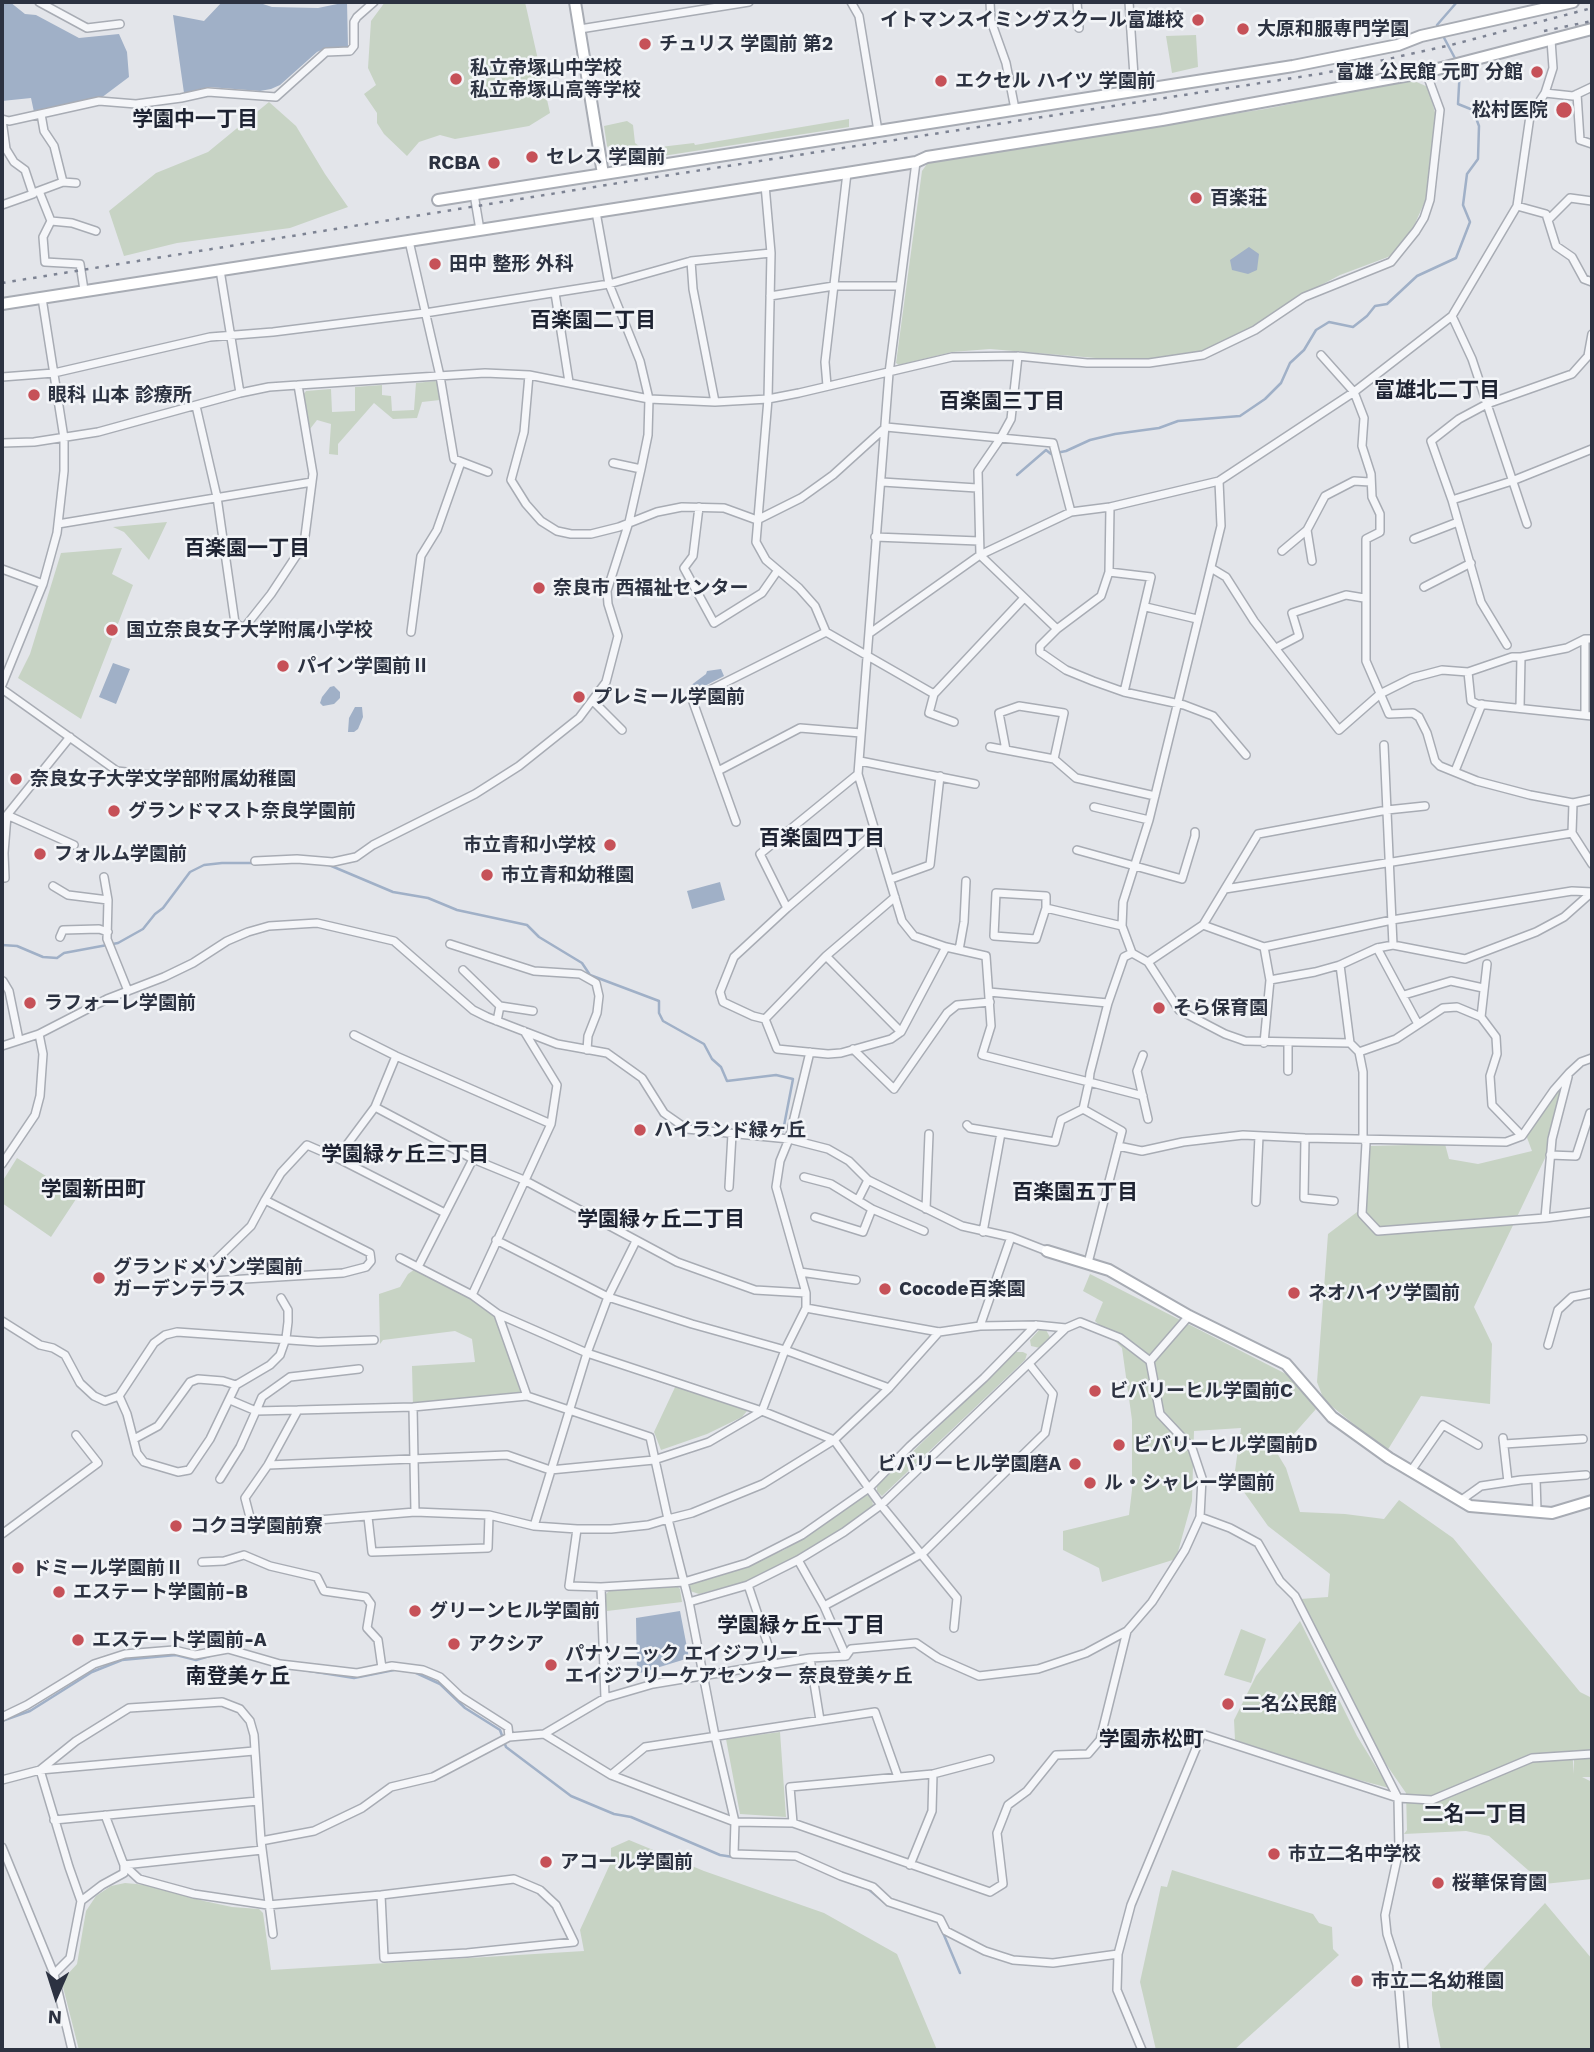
<!DOCTYPE html>
<html>
<head>
<meta charset="utf-8">
<style>
	body { margin:0 }
	#map { position:relative; width:1594px; height:2052px; overflow:hidden; background:#e3e5ea; font-family:"Work Sans",sans-serif }
	canvas { display:block }
	.frame { position:absolute; inset:0; border:4px solid #2c3241; pointer-events:none }
	.north { position:absolute; left:21px; top:1961px; width:70px; height:70px; -webkit-text-stroke:5px #f2f4f7; paint-order:stroke; rotate:183deg; font-size:19px; font-weight:700; line-height:28px; text-align:center; color:#2c3241 }
	.north::after { content:''; display:block; margin:auto; width:24px; height:32px; background:#2c3241; clip-path:polygon(50% 0,100% 100%,50% 72%,0 100%) }
</style>
</head>
<body>
<div id="map">
<canvas width="1594" height="2052"></canvas>
<div class="frame"></div>
<div class="north">N</div>
</div>
<script>
const context = document.querySelector('canvas').getContext('2d');
context.lineJoin = 'round';
function paint(path, color) { context.fillStyle = color; context.fill(path, 'evenodd'); }
const shape = rows => new Path2D(rows.map(r => 'M' + r).join(''));
function stroke(path, color, width, dash) { context.strokeStyle = color; context.lineWidth = width; context.lineCap = dash ? 'butt' : 'round'; context.setLineDash(dash || []); context.stroke(path); }
function write(font, color, halo, rows, align = 'center') {
  context.font = font + ' "Work Sans","Noto Sans JP",sans-serif'; context.lineWidth = 5; context.setLineDash([]); context.textBaseline = 'middle'; context.strokeStyle = halo; context.fillStyle = color; for (const [text, x, y, turn = 0] of rows) {
    context.save(); context.translate(x, y); context.rotate((+turn || 0) * Math.PI / 180); context.textAlign = isNaN(turn) ? turn : align; if (halo) context.strokeText(text, 0, 0); context.fillText(text, 0, 0); context.restore();
  }
}
const green = shape([
	[385,2,525,2,550,113,529,126,455,139,440,135,419,142,407,156,384,134,377,123,377,113,364,94,376,85,368,68,371,21],
	[1196,35,1198,67,1172,73,1166,36],
	[1412,80,1428,87,1436,116,1426,199,1413,228,1397,251,1388,257,1340,275,1293,300,1233,339,1208,350,1131,361,990,349,952,352,899,365,896,363,922,171,929,161,1265,109],
	[269,102,296,126,325,174,348,207,290,228,177,243,124,256,109,211,156,173,208,152],
	[849,119,849,127,637,160,634,148,611,151,607,146,604,126,627,121,633,125,635,143,643,149,694,143,695,145],
	[435,381,437,382,440,400,422,402,417,418,393,419,374,403,338,444,338,455,329,454,331,424,317,420,310,429,303,395,306,391,331,389,332,412,355,411,355,387,382,385,382,395,391,396,392,411,414,410,416,383],
	[167,522,149,560,124,532,113,527],
	[122,548,112,574,133,585,81,719,18,678,30,654,61,553],
	[1565,1077,1546,1156,1474,1307,1492,1344,1490,1404,1421,1396,1387,1451,1324,1400,1317,1382,1328,1234,1365,1206,1370,1146,1445,1144,1449,1159,1478,1164,1532,1151,1526,1135],
	[17,1158,78,1196,51,1237,2,1203,2,1182],
	[418,1267,498,1314,527,1396,413,1407,412,1366,475,1362,472,1339,455,1331,383,1340,380,1344,379,1294,400,1287,408,1274],
	[1090,1274,1288,1375,1316,1409,1277,1453,1286,1468,1300,1512,1345,1514,1384,1519,1399,1500,1453,1538,1580,1692,1592,1698,1592,1750,1572,1751,1574,1774,1574,1759,1592,1759,1592,1777,1582,1777,1592,1782,1592,1879,1544,1884,1489,1836,1466,1831,1404,1834,1407,1830,1406,1793,1368,1738,1300,1599,1328,1597,1330,1574,1268,1526,1234,1478,1241,1428,1194,1431,1192,1501,1176,1559,1102,1582,1099,1568,1063,1550,1063,1531,1129,1515,1132,1490,1132,1420,1122,1348,1095,1321,1103,1302,1083,1291],
	[1040,1329,1046,1330,1051,1339,1040,1348,1031,1346,1030,1340],
	[1016,1352,1023,1352,1027,1354,1025,1360,882,1496,877,1491,877,1486],
	[677,1383,747,1411,742,1417,707,1434,661,1450,654,1432],
	[867,1495,872,1497,873,1506,843,1528,798,1555,748,1581,699,1594,690,1591,689,1586,694,1582,724,1574,784,1550],
	[676,1585,680,1589,682,1602,607,1611,604,1596,610,1590],
	[1300,1621,1357,1736,1389,1788,1344,1776,1235,1740,1234,1720,1256,1676],
	[1241,1629,1266,1639,1251,1683,1224,1675],
	[780,1732,786,1817,740,1814,726,1739],
	[629,1840,704,1871,824,1913,897,1954,937,2050,79,2050,63,1987,66,1976,77,1964,86,1911,96,1896,111,1886,125,1883,147,1885,204,1901,232,1907,259,1909,263,1913,271,1970,584,1951,580,1930,611,1862,611,1848],
	[1172,1870,1313,1914,1319,1923,1332,1927,1333,1949,1339,1955,1234,2050,1156,2050,1140,1982,1161,1886,1167,1887],
	[1545,1903,1592,1959,1592,2050,1441,2050,1432,2005,1432,1978,1476,1977]
]);
const water = shape([
	[2,2,10,2,25,14,36,15,79,38,119,34,127,52,129,77,101,98,34,112,31,98,2,101],
	[222,2,257,2,272,7,318,8,347,2,348,48,328,47,317,52,280,85,271,89,260,91,209,87,184,93,173,15,204,21],
	[1249,247,1259,254,1257,270,1248,274,1232,270,1230,260],
	[113,663,130,669,116,704,99,697],
	[721,669,724,676,695,691,690,686,706,674,707,671],
	[334,686,340,692,340,698,334,704,323,706,320,703,322,697,330,687],
	[355,707,362,707,363,717,358,729,354,732,348,732,349,718],
	[720,882,725,900,692,909,687,891],
	[680,1611,689,1658,637,1674,636,1618]
]);
const stream = shape([
	[1439,28,1437,25,1457,2],
	[1442,34,1457,62],
	[1017,475,1046,450,1051,454,1066,451,1090,440,1115,434,1159,428,1178,421,1240,416,1265,399,1281,383,1290,363,1304,350,1316,330,1329,322,1353,327,1367,316,1375,306,1387,304,1417,276,1456,258,1470,222,1463,205,1467,174,1478,159,1479,126,1473,110,1458,104,1460,68],
	[294,862,309,863],
	[329,865,393,892,428,898,457,910,527,925,539,937,582,963,590,975,659,1001,659,1013,663,1021,704,1044,712,1059,721,1067,727,1081,776,1075,793,1079,783,1131],
	[2,945,17,946,43,957,57,958,64,953,118,943,143,929,155,914,163,908,190,872,204,865,222,863,256,863],
	[297,1669,354,1678,394,1670],
	[414,1672,440,1684,465,1708,500,1730,506,1747,571,1796,614,1814,631,1817,720,1855,733,1857],
	[2,1721,30,1711,92,1672,122,1660,176,1655,196,1660,213,1655],
	[841,1879,854,1884],
	[867,1888,884,1902],
	[941,1928,960,1973]
]);
const street = shape([
	[39,2,87,28,120,24],
	[851,2,859,16,878,131],
	[990,2,991,21,1006,63,1015,109],
	[1077,2,1079,28],
	[1129,2,1135,91],
	[580,29,749,2],
	[1545,93,1573,96,1592,87],
	[1577,94,1580,140,1592,144],
	[41,114,44,131,54,146,63,182],
	[2,119,9,121,99,101,136,104,181,98,208,92,276,97,326,52,350,51,354,46,354,22,357,17,374,2],
	[2,120,6,149,14,162,25,170,33,194,2,205],
	[916,162,889,373,858,774,902,921,914,936,946,947,986,956,991,1026,982,1055,1089,1082,1083,1109,1122,1131,1088,1263],
	[765,185,771,253,768,399,756,542,766,560,799,588,815,606,826,632,934,694,1024,598],
	[39,191,51,221,43,237,45,262,80,264,84,290],
	[36,192,63,182,76,183],
	[474,194,480,230],
	[1517,206,1546,214,1556,246,1572,257,1584,279,1592,282],
	[1548,220,1570,198,1592,201],
	[51,221,72,223,96,231],
	[409,241,440,376,454,459,488,472],
	[691,261,693,289,715,402],
	[220,270,240,393],
	[555,293,569,382],
	[770,296,834,286,900,286],
	[1452,316,1472,359,1527,524],
	[1321,355,1354,392,1364,418,1362,446,1371,474,1372,497,1380,514,1380,532,1366,539,1366,661,1389,714,1413,713,1419,717,1427,733,1435,761,1440,766,1477,781,1530,795,1573,803,1592,799],
	[1018,356,1011,419,1000,439,978,471,980,555,1057,629],
	[529,375,524,432,511,480,526,504,541,521,557,531,571,534,591,534,619,527,657,512,682,507,724,508,757,520,801,498,833,475,886,427,1053,443,1071,512],
	[2,377,54,373,210,337,273,332,425,313,609,284,691,261,771,253],
	[827,386,825,362,847,173],
	[196,406,217,497,235,623,244,628,271,594,304,544,313,474,298,385],
	[2,443,34,442,98,432,240,393,269,387,298,385,485,373,529,375,649,399,715,402,768,399,799,393,952,357,1018,356,1087,363,1149,363,1203,355,1255,330,1304,297,1391,262,1416,231,1424,218,1430,200,1440,110,1426,72],
	[613,463,641,469],
	[1219,481,1221,526,1149,820,1123,902,1122,926,1132,953,1148,962,1179,1010,1225,1034,1245,1041,1350,1043],
	[882,482,977,488],
	[1452,500,1512,481,1592,449],
	[699,507,693,556,684,568,714,623,762,593,778,570],
	[1110,507,1109,572,1101,596,1057,629,1040,646,1040,652,1066,670,1093,681,1124,692,1184,705,1213,716,1246,755],
	[58,524,312,482],
	[1307,530,1312,561],
	[875,537,979,541],
	[1414,539,1458,522],
	[1282,551,1307,530,1325,496,1354,481,1370,482],
	[1211,568,1226,577,1254,621,1339,730,1380,694,1412,678,1442,670,1468,672,1512,657,1521,657,1567,648,1585,639,1592,639],
	[2,569,43,584],
	[1109,572,1151,577,1124,692],
	[1424,587,1471,563],
	[1146,607,1197,619],
	[411,632,421,556,437,530,461,462],
	[870,633,980,555,1071,512,1110,507,1219,481,1354,392,1452,316,1517,206,1530,116,1545,93,1553,68,1551,40],
	[1507,645,1481,602,1452,500,1431,441,1459,419,1487,404,1572,374,1588,356,1592,334],
	[1276,648,1299,636,1292,613,1346,595,1364,598],
	[1468,672,1471,701,1477,704,1592,716],
	[2,685,43,584,57,533,64,471,64,438,42,298],
	[2,689,117,771,154,775],
	[934,694,929,713,954,722],
	[593,701,622,730],
	[1520,708,1521,657],
	[1585,715,1585,639],
	[1384,745,1393,945],
	[990,747,1054,759,1076,778,1155,796],
	[1006,750,999,713,1019,706,1064,713,1054,759],
	[860,761,975,784],
	[718,771,800,728,861,733],
	[1455,771,1482,704],
	[1573,803,1572,833,1592,864],
	[1094,807,1149,820],
	[7,815,74,845],
	[736,822,692,699,826,632],
	[875,832,787,908,734,957,720,992,723,1002,753,1016,765,1019,777,1049,828,1054,841,1053,891,1039,901,1032,946,947],
	[1077,850,1182,879,1195,836,1195,832],
	[255,861,297,859,333,862,356,857,373,845,475,794,519,766,579,718,606,682,618,636,608,604,607,591,629,522,641,469,648,435,649,399,640,361,609,284,596,212],
	[104,877,108,900],
	[2,878,5,878,4,853,7,815,70,737],
	[891,879,930,865,940,776],
	[53,886,68,895,108,900,107,939,128,991],
	[1225,889,1572,833],
	[787,908,760,854,858,774],
	[1046,908,1036,939,994,936,996,893,1046,896,1046,908,1122,926],
	[1203,925,1264,947,1392,920,1572,891,1592,892],
	[60,937,63,930,99,929,108,932],
	[450,944,534,971,580,974,596,983,599,996,597,1013,588,1036,587,1050],
	[1377,948,1418,1024],
	[959,950,964,922,966,881],
	[826,956,901,1032],
	[1148,962,1203,925,1258,834,1387,810,1425,806],
	[1340,965,1350,1043,1359,1052,1363,1072,1363,1139,1366,1143,1362,1214,1378,1231,1545,1218,1592,1212],
	[463,970,500,1006,497,1021],
	[1270,980,1315,972,1340,965,1377,948,1393,945,1465,959,1536,932,1564,917,1591,893],
	[3,981,9,991,19,1040],
	[989,992,1108,1003,1124,957,1132,953],
	[1404,995,1451,981,1483,988],
	[1108,1003,1090,1073,1089,1082,1143,1096],
	[500,1006,533,1011],
	[1481,1017,1487,964],
	[765,1019,826,956,895,897],
	[354,1035,396,1056,551,1124],
	[1264,1043,1270,980,1264,947],
	[1288,1043,1288,1071],
	[2,1046,39,1034,107,999,164,977,193,963,227,941,248,932,269,926,317,923,394,941,473,1010,487,1017,557,1044,607,1053,642,1078,664,1113,687,1129,789,1139,828,1149,849,1161,868,1180,962,1226,1011,1237,1047,1251],
	[853,1049,894,1089,947,1013,957,1005,990,1002],
	[1359,1052,1396,1039,1443,1008,1457,1007,1481,1017,1496,1037,1497,1054,1490,1076,1492,1105,1522,1136],
	[1143,1055,1137,1071,1148,1119],
	[396,1056,375,1107,337,1158,445,1213],
	[375,1107,473,1159,524,1180,677,1262,755,1290,806,1293],
	[967,1125,970,1128,1055,1142,1061,1120,1083,1109],
	[1305,1138,1304,1198,1334,1201],
	[1118,1146,1142,1151,1183,1142,1243,1135,1305,1138,1506,1142,1522,1136,1554,1090,1569,1073,1581,1062,1592,1058],
	[1550,1155,1576,1156,1590,1113,1592,1115],
	[2,1164,35,1115,40,1096,43,1054,39,1034],
	[804,1177,831,1184,872,1209,924,1231],
	[729,1187,732,1134],
	[265,1200,370,1253,371,1261,366,1267,343,1273,212,1281,212,1264,251,1226,265,1200,281,1173,307,1145,337,1158],
	[858,1200,868,1180],
	[1256,1202,1259,1136],
	[926,1209,929,1134],
	[815,1217,863,1232,872,1209],
	[1545,1218,1552,1139,1568,1077],
	[983,1232,1001,1133],
	[496,1240,608,1297,692,1324,785,1350,889,1388],
	[400,1258,472,1295,498,1314,587,1353,762,1411,834,1440,881,1505,957,1598,954,1628],
	[418,1267,473,1159],
	[800,1272,856,1280],
	[472,1295,551,1124,557,1085,524,1031],
	[806,1308,939,1332,980,1326,1036,1325,1066,1328],
	[498,1314,527,1396],
	[2,1321,40,1345,53,1348,65,1355,80,1383,94,1396,105,1401,119,1396,154,1343,165,1335,177,1332,318,1342,374,1340],
	[980,1326,1011,1237],
	[939,1332,889,1388,834,1440,763,1484,692,1513,668,1519,648,1525,611,1529,577,1529,534,1526,489,1515,415,1512,306,1521,251,1521,245,1498,268,1465,298,1410,413,1407,527,1396,650,1437,668,1519,689,1602,715,1736,735,1822,734,1854,796,1856,841,1876,873,1887,889,1902,940,1919,946,1931,985,1951,1013,1960,1053,1963,1118,1954],
	[1548,1345,1558,1310,1572,1297,1592,1293],
	[1150,1361,1189,1316],
	[119,1396,127,1414,137,1453,144,1462,178,1472,189,1470,210,1439,236,1385,270,1365,280,1355,286,1338,288,1322,288,1310,281,1298],
	[230,1400,256,1411,262,1397,290,1377,359,1369],
	[413,1407,415,1512],
	[1503,1438,1508,1482],
	[134,1439,158,1426,190,1382,198,1379,223,1381,236,1385],
	[1504,1444,1583,1439],
	[268,1465,507,1455,550,1470,654,1460,709,1442,762,1411,785,1350,806,1308,806,1293,776,1187,780,1161,789,1139,810,1052],
	[1411,1471,1443,1425,1478,1445],
	[220,1479,240,1447,256,1411,298,1410],
	[1536,1479,1537,1511],
	[1460,1501,1481,1486,1521,1480,1586,1475],
	[368,1517,372,1552,488,1548,489,1515],
	[1200,1517,1230,1528,1258,1543,1280,1581,1295,1596,1398,1798,1399,1850,1385,1915,1387,1934,1397,1965,1404,2050],
	[534,1526,587,1353,608,1297,636,1241],
	[577,1529,569,1586,601,1587,684,1582,747,1563,802,1535,869,1488,910,1446,984,1378,1036,1325],
	[2,1534,98,1463,76,1435],
	[798,1560,824,1606,846,1656],
	[202,1562,224,1561,244,1555,270,1566,317,1577,324,1591,366,1597,371,1604,367,1628,378,1640,382,1668],
	[748,1585,774,1663],
	[601,1587,605,1698],
	[824,1606,923,1553,1045,1433,1053,1394,1030,1365],
	[810,1658,820,1720],
	[2,1717,27,1705,94,1664,125,1654,174,1650,195,1655,228,1649,280,1664,357,1673,392,1666,423,1670,440,1677,461,1697,508,1727,509,1737],
	[544,1734,611,1775,735,1822,793,1823,990,1892,1003,1884,997,1833,1008,1805,1027,1791,1056,1755,1088,1754,1100,1740,1127,1631],
	[611,1775,645,1747,875,1712,898,1777],
	[2,1780,40,1770,254,1751],
	[105,1815,124,1865,139,1879,194,1894,268,1905,381,1895,514,1879,540,1890,556,1905,574,1942,467,1953,384,1958,381,1895],
	[54,1820,258,1801],
	[793,1823,790,1787,933,1774,990,1759],
	[261,1841,314,1831,362,1808,391,1787,433,1777,509,1737,544,1734,605,1698,653,1684,810,1658,846,1656,851,1649,916,1643,938,1658,979,1676,1038,1669,1086,1653,1127,1631,1152,1602,1185,1550,1200,1517,1202,1478,1192,1448,1160,1414,1150,1361,1120,1338,1080,1322,1066,1328,881,1505,844,1532,798,1560,748,1585,689,1602],
	[2,1847,54,1974,72,2050],
	[910,1865,932,1811,933,1774],
	[81,1901,69,1867,40,1770,76,1741,129,1708,222,1702,240,1709,250,1721,254,1735,261,1841,273,1934],
	[54,1974,70,1958,81,1901,102,1885,124,1873,124,1865,262,1850],
	[1142,2050,1117,1990,1118,1954,1131,1905,1202,1734,1398,1798,1432,1800,1532,1758,1592,1754]
]);
const secondary = shape([
	[575,2,603,174],
	[438,200,1293,66,1398,45,1421,36,1573,2],
	[2,304,847,173,916,162,927,157,1162,120,1426,72,1592,29],
	[1047,1251,1109,1270,1189,1316,1286,1364,1332,1417,1389,1458,1470,1506,1552,1513,1592,1501]
]);
const rail = shape([
	[1544,31,1592,21],
	[2,283,625,182,1325,73,1451,45,1592,8]
]);
const markers = [
	[1198,20,7,"#c65158"],
	[1243,29,7,"#c65158"],
	[645,44,7,"#c65158"],
	[1537,72,7,"#c65158"],
	[456,79,7,"#c65158"],
	[941,81,7,"#c65158"],
	[1564,110,9,"#c65158"],
	[532,157,7,"#c65158"],
	[494,163,7,"#c65158"],
	[1196,198,7,"#c65158"],
	[435,264,7,"#c65158"],
	[34,395,7,"#c65158"],
	[539,588,7,"#c65158"],
	[112,630,7,"#c65158"],
	[283,666,7,"#c65158"],
	[579,697,7,"#c65158"],
	[16,779,7,"#c65158"],
	[114,811,7,"#c65158"],
	[610,845,7,"#c65158"],
	[40,854,7,"#c65158"],
	[487,875,7,"#c65158"],
	[30,1003,7,"#c65158"],
	[1159,1008,7,"#c65158"],
	[640,1130,7,"#c65158"],
	[99,1278,7,"#c65158"],
	[885,1289,7,"#c65158"],
	[1294,1293,7,"#c65158"],
	[1095,1391,7,"#c65158"],
	[1119,1445,7,"#c65158"],
	[1075,1464,7,"#c65158"],
	[1090,1483,7,"#c65158"],
	[176,1526,7,"#c65158"],
	[18,1568,7,"#c65158"],
	[59,1592,7,"#c65158"],
	[415,1611,7,"#c65158"],
	[78,1640,7,"#c65158"],
	[454,1644,7,"#c65158"],
	[551,1665,7,"#c65158"],
	[1228,1704,7,"#c65158"],
	[1274,1854,7,"#c65158"],
	[546,1862,7,"#c65158"],
	[1438,1883,7,"#c65158"],
	[1357,1981,7,"#c65158"]
];
const poiNames = [
	["イトマンスイミングスクール富雄校",1184,20,"right"],
	["大原和服専門学園",1257,29],
	["チュリス 学園前 第2",659,44],
	["私立帝塚山中学校",470,68],
	["私立帝塚山高等学校",470,90],
	["富雄 公民館 元町 分館",1523,72,"right"],
	["エクセル ハイツ 学園前",955,81],
	["松村医院",1548,110,"right"],
	["セレス 学園前",546,157],
	["RCBA",480,163,"right"],
	["百楽荘",1210,198],
	["田中 整形 外科",449,264],
	["眼科 山本 診療所",48,395],
	["奈良市 西福祉センター",553,588],
	["国立奈良女子大学附属小学校",126,630],
	["パイン学園前Ⅱ",297,666],
	["プレミール学園前",593,697],
	["奈良女子大学文学部附属幼稚園",30,779],
	["グランドマスト奈良学園前",128,811],
	["市立青和小学校",596,845,"right"],
	["フォルム学園前",54,854],
	["市立青和幼稚園",501,875],
	["ラフォーレ学園前",44,1003],
	["そら保育園",1173,1008],
	["ハイランド緑ヶ丘",654,1130],
	["グランドメゾン学園前",113,1267],
	["ガーデンテラス",113,1289],
	["Cocode百楽園",899,1289],
	["ネオハイツ学園前",1308,1293],
	["ビバリーヒル学園前C",1109,1391],
	["ビバリーヒル学園前D",1133,1445],
	["ビバリーヒル学園磨A",1061,1464,"right"],
	["ル・シャレー学園前",1104,1483],
	["コクヨ学園前寮",190,1526],
	["ドミール学園前Ⅱ",32,1568],
	["エステート学園前-B",73,1592],
	["グリーンヒル学園前",429,1611],
	["エステート学園前-A",92,1640],
	["アクシア",468,1644],
	["パナソニック エイジフリー",565,1654],
	["エイジフリーケアセンター 奈良登美ヶ丘",565,1676],
	["二名公民館",1242,1704],
	["市立二名中学校",1288,1854],
	["アコール学園前",560,1862],
	["桜華保育園",1452,1883],
	["市立二名幼稚園",1371,1981]
];
const neighbourhoodNames = [
	["学園中一丁目",195,120],
	["百楽園二丁目",593,321],
	["富雄北二丁目",1437,391],
	["百楽園三丁目",1002,402],
	["百楽園一丁目",247,549],
	["百楽園四丁目",822,839],
	["学園緑ヶ丘三丁目",405,1155],
	["学園新田町",93,1190],
	["百楽園五丁目",1075,1193],
	["学園緑ヶ丘二丁目",661,1220],
	["学園緑ヶ丘一丁目",801,1626],
	["南登美ヶ丘",238,1677],
	["学園赤松町",1151,1740],
	["二名一丁目",1475,1815]
];
paint(green, '#c7d3c4');
paint(water, '#a0b0c7');
stroke(stream, '#a0b0c7', 2.5);
stroke(street, '#a8acb4', 10);
stroke(secondary, '#a8acb4', 14);
stroke(street, '#f5f6f9', 7);
stroke(secondary, '#fff', 10);
stroke(rail, '#7d8393', 2.5, [3.5, 7]);
for (const [x, y, r, color] of markers) { const dot = new Path2D(); dot.arc(x, y, r, 0, 2 * Math.PI); context.fillStyle = color; context.fill(dot); stroke(dot, '#f2f4f7', 2.5); }
write('bold 19px', '#2c3241', '#f2f4f7', poiNames, 'left');
write('bold 21px', '#1e2332', '#f2f4f7', neighbourhoodNames);
</script>
</body>
</html>
